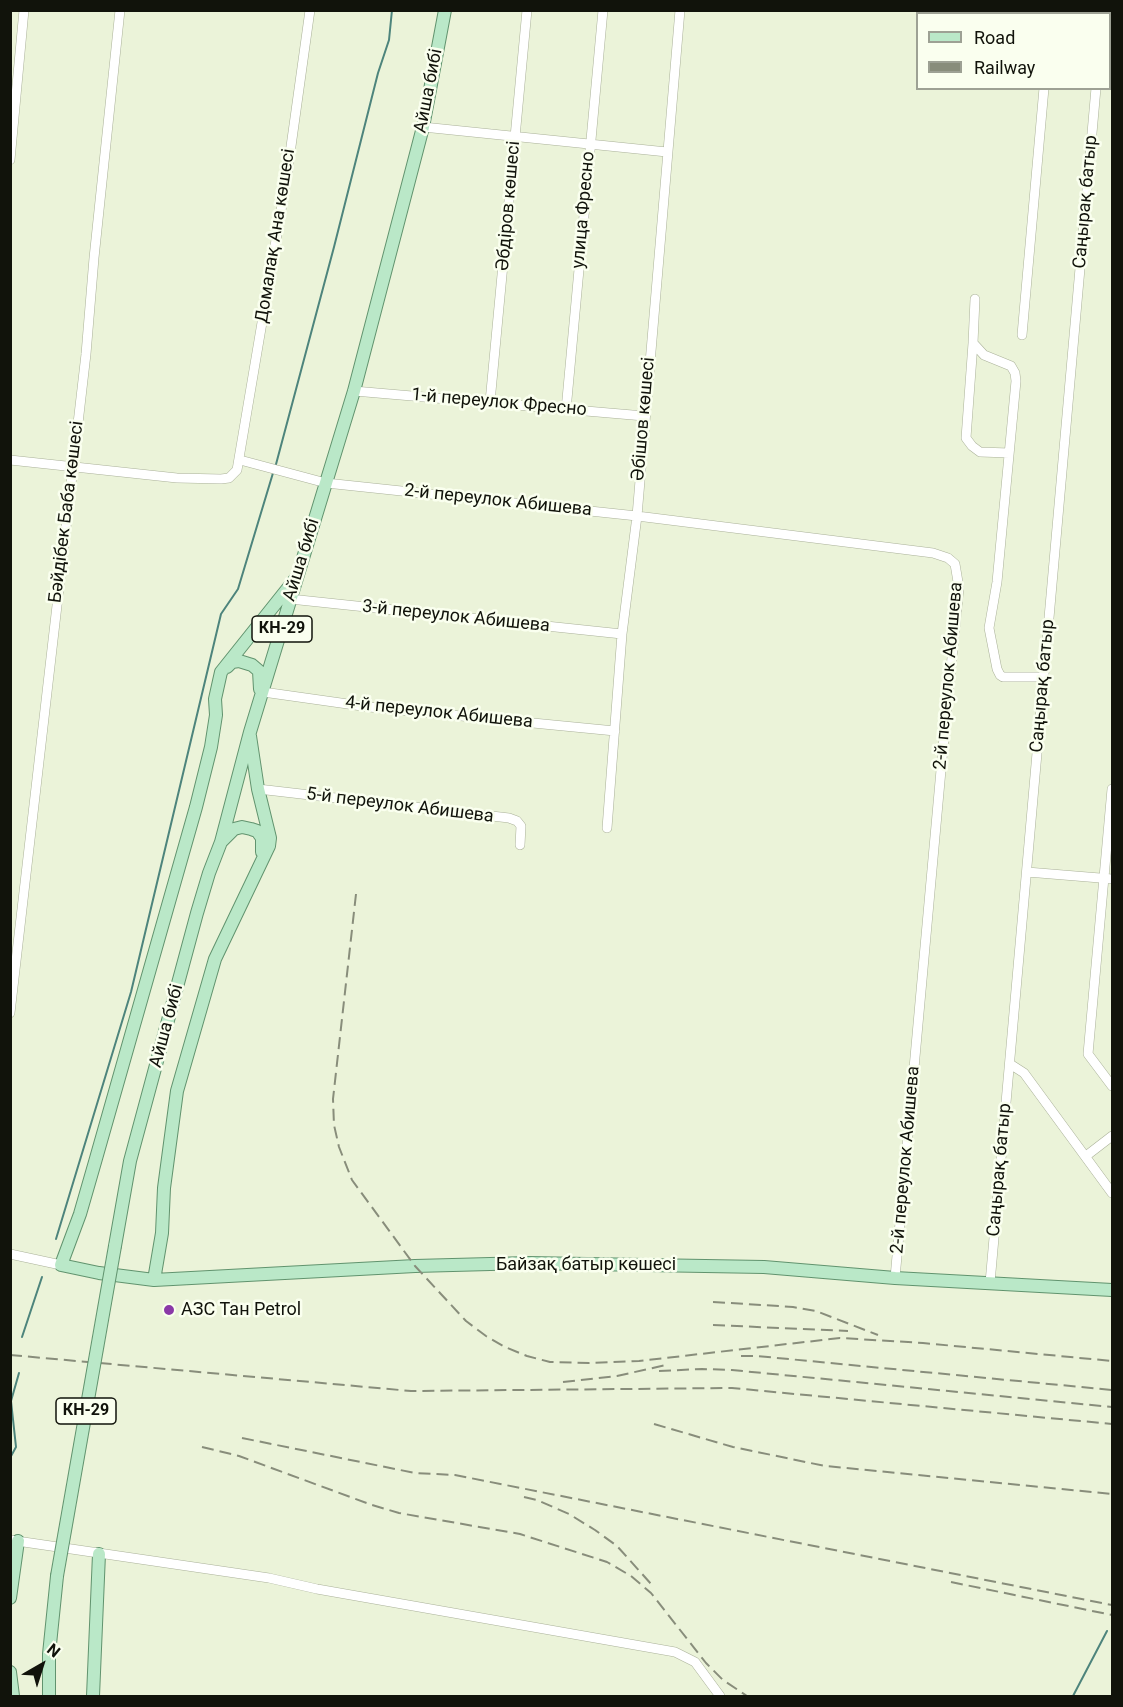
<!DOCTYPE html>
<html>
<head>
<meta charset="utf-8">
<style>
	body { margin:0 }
	#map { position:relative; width:1123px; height:1707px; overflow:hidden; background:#ebf3d9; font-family:Roboto,sans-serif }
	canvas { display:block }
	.frame { position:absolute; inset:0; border:12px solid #11130b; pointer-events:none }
	.legend { position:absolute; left:916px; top:12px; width:195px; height:78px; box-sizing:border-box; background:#faffef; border:2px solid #9da194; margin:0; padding:8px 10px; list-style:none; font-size:18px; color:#11130b }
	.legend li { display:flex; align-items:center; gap:12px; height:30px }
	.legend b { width:30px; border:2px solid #9da194 }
	.north { position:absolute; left:12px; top:1635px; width:60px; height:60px; -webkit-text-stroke:4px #faffef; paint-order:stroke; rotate:39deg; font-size:16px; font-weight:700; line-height:24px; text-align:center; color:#11130b }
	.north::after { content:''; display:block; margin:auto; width:21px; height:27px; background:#11130b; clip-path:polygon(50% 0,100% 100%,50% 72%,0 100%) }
</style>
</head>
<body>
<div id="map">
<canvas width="1123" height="1707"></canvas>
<div class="frame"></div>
<ul class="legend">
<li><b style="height:8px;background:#bae8c8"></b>Road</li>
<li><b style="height:8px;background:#888d7b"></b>Railway</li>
</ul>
<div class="north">N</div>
</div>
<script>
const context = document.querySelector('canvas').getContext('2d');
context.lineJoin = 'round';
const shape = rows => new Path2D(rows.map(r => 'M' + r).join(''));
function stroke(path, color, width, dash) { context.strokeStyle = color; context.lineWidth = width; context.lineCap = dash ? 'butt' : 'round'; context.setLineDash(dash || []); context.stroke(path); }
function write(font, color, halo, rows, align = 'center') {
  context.font = font + ' Roboto,sans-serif'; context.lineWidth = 5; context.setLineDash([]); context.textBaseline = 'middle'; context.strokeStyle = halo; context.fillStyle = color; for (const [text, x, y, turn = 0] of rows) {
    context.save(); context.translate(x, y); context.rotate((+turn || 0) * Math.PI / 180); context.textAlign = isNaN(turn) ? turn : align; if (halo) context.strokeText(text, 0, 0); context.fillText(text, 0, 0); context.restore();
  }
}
const stream = shape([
	[275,468,334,247,378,73,389,40,392,10],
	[56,1239,131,992,221,614,238,589,273,473],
	[22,1337,42,1277],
	[10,1458,16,1447,11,1401,19,1373],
	[1073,1696,1107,1631]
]);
const minor = shape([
	[1028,14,1028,10],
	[1110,67,1112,67],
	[423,127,667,152],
	[10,160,24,10],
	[975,299,973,343,984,355,1011,366,1015,373,1016,381,997,582,989,628,997,669,1000,675,1003,677,1044,677],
	[1022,335,1044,88],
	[973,343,966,438,972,446,980,452,1009,453],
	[354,391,644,416],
	[490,402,527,10],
	[566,410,603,10],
	[10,460,177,478,221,479,229,478,237,470,287,175,310,10],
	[240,460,326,483,637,516,933,553,948,558,955,564,959,588,944,737,895,1278],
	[290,599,622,634],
	[263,692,369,707,615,731],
	[258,789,509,818,517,821,521,826,520,845],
	[1112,789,1088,1054,1112,1086],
	[607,828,622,634,637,516,680,10],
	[1027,872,1112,879],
	[10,1013,86,354,94,258,120,10],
	[1010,1064,1024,1073,1112,1193],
	[1086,1156,1112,1136],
	[10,1254,61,1265],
	[990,1283,1096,88],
	[10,1540,269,1578,317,1589,675,1652,695,1662,720,1696]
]);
const major = shape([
	[296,578,221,672,215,699,216,715,211,747,196,807,95,1162,80,1214,61,1265,99,1273,154,1280,415,1266,528,1263,764,1267,895,1278,1112,1290],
	[227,667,232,662,239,661,252,665,259,671,260,689],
	[222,841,234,829,242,827,251,829,257,831,262,838,262,852],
	[115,1246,130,1161,197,913,209,873,221,842,250,732,354,391,423,127,445,10],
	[154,1280,162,1233,164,1188,177,1091,215,959,269,846,270,838,258,789,250,736],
	[10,1598,18,1541],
	[10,1672,13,1696],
	[49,1696,49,1654,57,1576],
	[93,1696,99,1554]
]);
const rail = shape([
	[356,894,333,1099,334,1125,339,1147,352,1180,415,1266,466,1321,486,1336,505,1347,527,1356,550,1362,589,1363,639,1361,840,1338,923,1343,1112,1361],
	[713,1302,793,1307,816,1311,878,1335],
	[713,1325,848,1331],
	[10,1355,411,1391,732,1388,1112,1424],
	[741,1356,757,1356,1112,1390],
	[659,1371,702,1369,732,1370,1112,1407],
	[563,1382,617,1376,666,1365],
	[654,1424,733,1447,825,1466,1112,1494],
	[242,1438,415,1473,455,1475,1112,1605],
	[202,1447,239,1456,372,1505,399,1513,520,1534,607,1562,631,1576,651,1593,706,1663,723,1680,747,1696],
	[524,1497,537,1500,569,1514,595,1530,617,1546,652,1585],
	[951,1582,1112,1615]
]);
const majorBridge = shape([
	[57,1576,115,1246]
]);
const markers = [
	[169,1310,6,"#8a38a7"]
];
const shields = [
	[282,629,60],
	[86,1411,60]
];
const shieldNames = [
	["КН-29",282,629],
	["КН-29",86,1411]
];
const streetNames = [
	["Айша бибі",429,91,-79],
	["Саңырақ батыр",1086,202,-85],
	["Әбдіров көшесі",509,206,-85],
	["улица Фресно",584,210,-85],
	["Домалақ Ана көшесі",276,236,-81],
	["1-й переулок Фресно",499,403,5],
	["Әбішов көшесі",644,419,-85],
	["2-й переулок Абишева",498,501,6],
	["Бәйдібек Баба көшесі",67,512,-83],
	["Айша бибі",302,560,-73],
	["3-й переулок Абишева",456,617,6],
	["2-й переулок Абишева",949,676,-85],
	["Саңырақ батыр",1043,686,-85],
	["4-й переулок Абишева",439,713,6],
	["5-й переулок Абишева",400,806,7],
	["Айша бибі",167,1026,-75],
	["2-й переулок Абишева",906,1160,-85],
	["Саңырақ батыр",1000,1170,-85],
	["Байзақ батыр көшесі",586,1265]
];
const poiNames = [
	["АЗС Тан Petrol",181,1310]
];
stroke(stream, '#4d847c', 2);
stroke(minor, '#aab199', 10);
stroke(major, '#61936e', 14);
stroke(minor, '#fff', 9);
stroke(major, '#bae8c8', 12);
stroke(rail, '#888d7b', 2, [12, 6]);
stroke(majorBridge, '#61936e', 14, []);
stroke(majorBridge, '#bae8c8', 12);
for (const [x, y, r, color] of markers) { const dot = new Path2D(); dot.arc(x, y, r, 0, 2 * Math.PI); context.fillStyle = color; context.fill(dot); stroke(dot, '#faffef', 2); }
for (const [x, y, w] of shields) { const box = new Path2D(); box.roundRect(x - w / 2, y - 13, w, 26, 4.5); context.fillStyle = '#faffef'; context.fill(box); stroke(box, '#11130b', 1.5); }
write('bold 16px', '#11130b', null, shieldNames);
write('18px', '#11130b', '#faffef', streetNames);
write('18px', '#11130b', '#faffef', poiNames, 'left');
</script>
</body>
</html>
